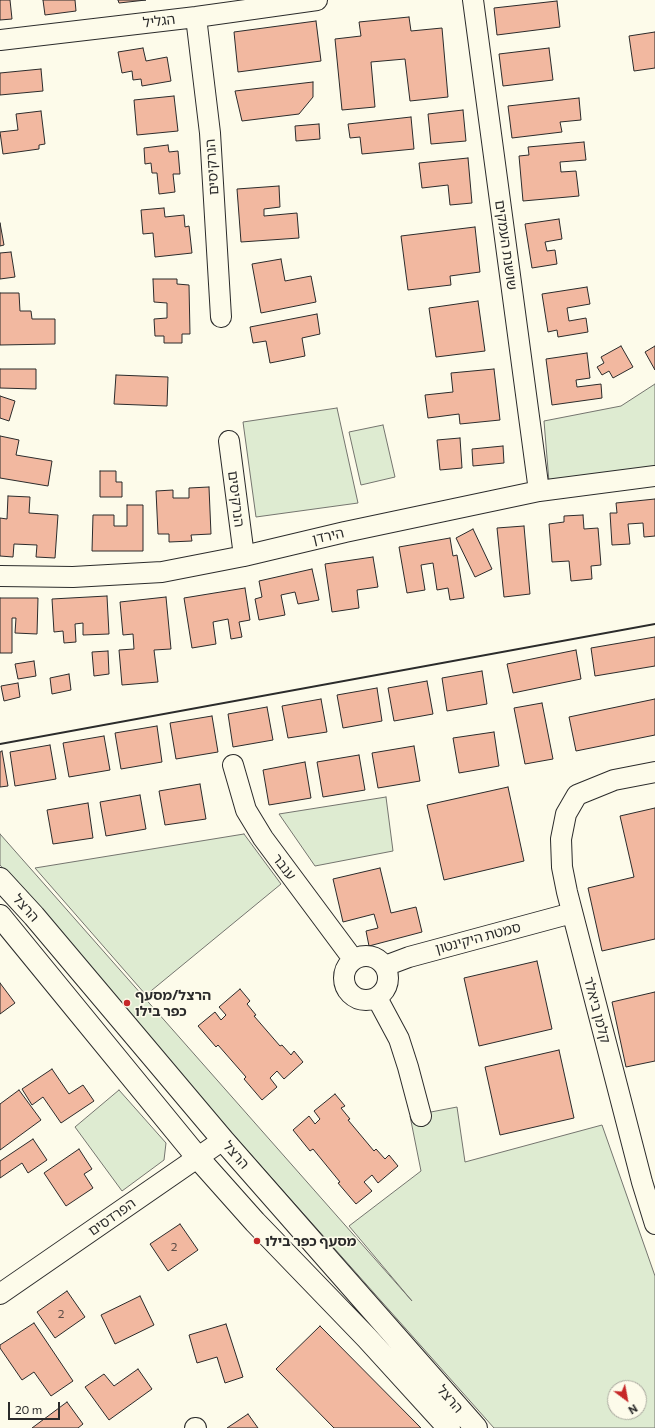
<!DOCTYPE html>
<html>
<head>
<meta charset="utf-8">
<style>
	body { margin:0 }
	#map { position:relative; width:655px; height:1428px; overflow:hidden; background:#fdfbea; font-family:Commissioner,sans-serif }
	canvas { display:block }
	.north { position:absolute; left:607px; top:1380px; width:40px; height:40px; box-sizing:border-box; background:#fdfbea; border:1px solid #a9a89e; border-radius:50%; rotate:148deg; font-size:11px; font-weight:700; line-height:16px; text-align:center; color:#2b2b2b }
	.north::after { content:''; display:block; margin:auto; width:14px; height:18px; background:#c62828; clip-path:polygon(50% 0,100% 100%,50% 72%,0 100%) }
	.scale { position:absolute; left:8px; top:1402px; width:52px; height:18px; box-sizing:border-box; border:2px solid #2b2b2b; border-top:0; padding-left:5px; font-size:12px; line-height:14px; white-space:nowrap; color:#2b2b2b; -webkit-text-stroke:3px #fdfbea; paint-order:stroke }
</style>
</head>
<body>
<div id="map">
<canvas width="655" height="1428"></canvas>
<div class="north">N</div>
<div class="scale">20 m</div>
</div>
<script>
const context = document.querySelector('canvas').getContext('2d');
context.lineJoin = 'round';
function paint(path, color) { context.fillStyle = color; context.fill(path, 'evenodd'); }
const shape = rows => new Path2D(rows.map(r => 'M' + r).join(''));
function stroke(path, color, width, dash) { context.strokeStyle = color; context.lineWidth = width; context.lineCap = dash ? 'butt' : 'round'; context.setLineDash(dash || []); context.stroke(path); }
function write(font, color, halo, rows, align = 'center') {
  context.font = font + ' Commissioner,"Noto Sans Hebrew",sans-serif'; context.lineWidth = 3; context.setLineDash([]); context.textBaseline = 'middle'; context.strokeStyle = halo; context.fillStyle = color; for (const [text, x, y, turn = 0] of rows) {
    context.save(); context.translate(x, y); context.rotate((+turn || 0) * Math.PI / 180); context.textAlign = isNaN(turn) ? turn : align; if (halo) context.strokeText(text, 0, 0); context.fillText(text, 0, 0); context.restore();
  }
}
const green = shape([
	[655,384,655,471,549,482,544,421,621,406,655,384],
	[337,408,358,503,256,517,243,422,337,408],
	[383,425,395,477,361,485,349,432,383,425],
	[386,797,393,851,315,866,279,814,386,797],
	[0,834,412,1301,349,1226,421,1171,410,1116,457,1107,465,1162,602,1125,655,1276,655,1428,494,1428,238,1140,0,865,0,834],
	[615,1388,639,1388,639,1412,615,1412,615,1388],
	[244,834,281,884,146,995,35,868,244,834],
	[119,1090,166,1143,164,1160,122,1191,75,1127,119,1090]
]);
const building = shape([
	[0,0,10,0,12,19,0,20,0,0],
	[43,0,75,0,76,11,45,15,43,0],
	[118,0,146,0,119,3,118,0],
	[557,1,560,27,497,35,494,8,557,1],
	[409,17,411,31,442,28,448,97,410,101,405,59,371,62,375,107,342,110,335,39,361,36,359,22,409,17],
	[316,21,321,61,238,72,234,32,316,21],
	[655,32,655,68,634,71,629,36,655,32],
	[143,48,146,61,167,57,171,81,142,86,141,79,133,80,132,71,122,73,118,52,143,48],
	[549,48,553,80,503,86,499,54,549,48],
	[41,69,43,91,0,95,0,73,41,69],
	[313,82,313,97,299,114,242,121,235,91,313,82],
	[174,96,178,131,137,135,134,100,174,96],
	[579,98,581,120,560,122,562,132,512,138,508,106,579,98],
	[463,110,466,141,431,144,428,114,463,110],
	[41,111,45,144,39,145,39,149,3,154,0,132,18,130,16,114,41,111],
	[411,117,414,149,362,154,360,137,350,138,348,124,411,117],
	[319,124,320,139,296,141,295,126,319,124],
	[584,142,586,160,560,162,561,172,576,171,579,196,523,201,519,156,529,155,528,147,584,142],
	[168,145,169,152,178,151,180,174,173,174,175,192,159,194,157,173,152,173,151,163,145,164,144,148,168,145],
	[468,158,472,203,450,205,448,185,422,188,419,163,468,158],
	[279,186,280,207,264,209,264,216,297,213,299,238,241,242,237,189,279,186],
	[164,208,165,217,184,215,185,227,189,226,192,253,155,257,153,233,143,234,141,210,164,208],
	[559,219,562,239,545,242,547,251,555,250,557,264,532,268,525,224,559,219],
	[0,223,4,245,0,246,0,223],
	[475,227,480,272,450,276,451,285,408,290,401,236,475,227],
	[11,252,15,277,0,279,0,253,11,252],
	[281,259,285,281,311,276,316,302,261,313,252,264,281,259],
	[153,279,177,279,177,284,189,285,190,334,182,334,182,343,164,343,164,336,155,336,154,319,167,318,167,303,154,302,153,279],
	[587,287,590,304,567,308,569,321,586,318,588,332,558,337,557,330,548,332,542,294,587,287],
	[0,293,19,293,20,311,31,311,32,319,55,319,55,344,0,345,0,293],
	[478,301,485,351,436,357,429,308,478,301],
	[317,314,320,334,302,338,305,356,270,363,266,341,253,343,250,327,317,314],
	[621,346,633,367,613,378,609,371,602,375,597,367,604,363,601,357,621,346],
	[655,346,655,370,645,352,655,346],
	[587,353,590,378,576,380,577,387,601,384,602,398,552,405,546,359,587,353],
	[0,369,36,369,36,389,0,388,0,369],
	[494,369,500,420,460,424,459,414,428,418,425,395,453,392,451,373,494,369],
	[116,375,168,377,167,406,114,404,116,375],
	[0,396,15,401,9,421,0,418,0,396],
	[0,436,19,440,16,455,52,461,48,486,0,478,0,436],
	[460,438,462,468,440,470,437,440,460,438],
	[503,446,504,463,473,466,472,449,503,446],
	[100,471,116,471,116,482,122,482,122,497,100,497,100,471],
	[209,487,211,534,191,535,192,541,169,542,169,534,158,534,156,491,173,490,173,498,189,498,189,488,209,487],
	[8,496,30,497,29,513,58,515,55,558,36,557,37,545,14,544,13,557,0,556,0,518,7,519,8,496],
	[655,499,655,536,644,537,643,523,628,524,630,544,612,545,610,513,617,513,616,503,655,499],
	[127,505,143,505,143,551,92,551,93,515,114,515,114,526,127,526,127,505],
	[583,515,584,529,598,528,601,565,591,566,592,579,571,581,569,561,552,562,549,524,564,522,564,516,583,515],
	[524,526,530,594,504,597,497,528,524,526],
	[473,529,492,569,475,577,456,538,473,529],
	[450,538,453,556,457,555,464,598,450,600,448,588,437,590,433,563,421,565,425,590,407,593,399,547,450,538],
	[373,557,378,587,357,590,359,608,332,612,325,564,373,557],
	[312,569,319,600,298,604,295,592,281,595,285,615,259,620,255,599,262,597,259,581,312,569],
	[245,588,250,620,239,622,242,637,231,639,228,619,213,622,216,644,192,648,184,598,245,588],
	[107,596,109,634,83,635,83,623,75,624,76,642,64,643,63,631,54,632,52,599,107,596],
	[166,597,171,649,154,650,158,682,122,685,119,650,134,649,133,634,123,635,120,602,166,597],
	[0,598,38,598,37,634,15,633,16,618,12,618,12,653,0,653,0,598],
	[655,637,655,666,595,676,591,648,655,637],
	[576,650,581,679,513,693,507,664,576,650],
	[108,651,109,674,94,676,92,652,108,651],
	[34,661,36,676,18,679,15,664,34,661],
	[482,671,487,704,447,711,442,678,482,671],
	[69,674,71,690,52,694,50,678,69,674],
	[427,681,433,714,394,721,388,688,427,681],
	[18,683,20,697,4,701,1,686,18,683],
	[377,688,382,721,343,728,337,695,377,688],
	[321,699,327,732,288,738,282,706,321,699],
	[655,699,655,735,576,751,569,717,655,699],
	[542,703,553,759,525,764,514,708,542,703],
	[267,707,273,740,233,747,228,714,267,707],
	[212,716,218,752,176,759,170,723,212,716],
	[157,726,162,762,121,769,115,733,157,726],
	[494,732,499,766,459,773,453,738,494,732],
	[104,736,110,770,69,777,63,743,104,736],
	[50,745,56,779,15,786,10,752,50,745],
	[414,746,420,781,378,788,372,753,414,746],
	[2,751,8,786,0,787,0,752,2,751],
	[359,755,365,790,323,797,317,762,359,755],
	[305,762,311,798,269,805,263,770,305,762],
	[200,784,206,819,165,825,159,791,200,784],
	[508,787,524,861,444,880,427,805,508,787],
	[140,795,146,829,106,836,100,802,140,795],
	[88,803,93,838,53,844,47,810,88,803],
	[655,808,655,939,602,951,588,888,634,877,620,816,655,808],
	[380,868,391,913,416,907,422,932,369,946,366,931,378,928,374,914,343,922,333,879,380,868],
	[537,961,552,1029,479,1046,464,978,537,961],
	[0,983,15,1003,0,1014,0,983],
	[240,989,250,1001,247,1004,256,1015,254,1016,280,1046,282,1045,291,1055,294,1051,303,1062,284,1079,277,1071,270,1078,277,1087,262,1100,244,1079,246,1077,218,1045,216,1047,198,1026,215,1012,221,1020,226,1015,219,1007,240,989],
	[655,992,655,1061,626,1067,612,1002,655,992],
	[559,1050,574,1118,500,1135,485,1067,559,1050],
	[52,1069,69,1094,83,1085,94,1101,61,1123,43,1097,32,1105,22,1089,52,1069],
	[19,1090,41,1120,0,1150,0,1104,19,1090],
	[335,1094,345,1106,341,1108,350,1119,348,1120,374,1151,376,1149,385,1159,389,1155,398,1166,378,1183,372,1175,364,1182,372,1191,356,1204,338,1183,340,1182,313,1149,310,1151,293,1130,309,1116,315,1124,320,1119,314,1111,335,1094],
	[33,1139,47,1160,28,1173,22,1163,0,1178,0,1161,33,1139],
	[79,1149,92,1169,84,1174,93,1188,66,1206,44,1173,79,1149],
	[180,1224,198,1250,168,1271,150,1244,180,1224],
	[67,1291,85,1317,55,1338,37,1312,67,1291],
	[140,1296,154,1325,115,1344,101,1315,140,1296],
	[34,1323,73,1381,51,1396,34,1372,22,1380,0,1348,0,1345,34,1323],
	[226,1324,243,1377,225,1383,217,1357,197,1363,189,1335,226,1324],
	[320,1326,421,1428,334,1428,276,1369,320,1326],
	[138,1369,152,1389,109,1420,85,1387,104,1374,114,1386,138,1369],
	[67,1402,83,1424,78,1428,32,1428,67,1402],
	[248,1414,258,1428,227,1428,248,1414]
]);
const minor = shape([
	[473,0,539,491],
	[196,17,210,133,221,317],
	[0,40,196,17,317,0],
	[229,441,244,556],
	[0,576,73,577,162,572,244,556,345,532,539,491,655,476],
	[233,765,246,810,263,838,353,959],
	[655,772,614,780,577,795,566,814,561,839,562,867,567,892,642,1182,655,1224],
	'344 978a22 22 0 1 1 44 0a22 22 0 1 1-44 0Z',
	[385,966,409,957,572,913],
	[377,998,399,1039,408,1067,421,1116],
	[0,1294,223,1140],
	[195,1428,196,1428]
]);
const major = shape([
	[0,879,34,916,223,1140,476,1428],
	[0,916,198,1158,255,1222,367,1338,449,1428]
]);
const wall = shape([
	[0,744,655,624]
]);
const markers = [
	[127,1003,4,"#c62828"],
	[257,1241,4,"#c62828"]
];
const numberNames = [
	["2",174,1247],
	["2",61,1314]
];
const streetNames = [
	["הגליל",159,21,-7],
	["הנרקיסים",212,167,-94],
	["שושנת העמקים",506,245,82],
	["הנרקיסים",236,499,83],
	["הירדן",328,536,-13],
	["ענבר",284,867,53],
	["הרצל",26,908,48],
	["סמטת היקינטון",478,938,-15],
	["קלמן ביאלר",597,1010,75],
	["הרצל",236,1155,49],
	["הפרדסים",112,1217,-35],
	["הרצל",450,1399,49]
];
const poiNames = [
	["הרצל/מסעף",135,995],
	["כפר בילו",135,1011],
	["מסעף כפר בילו",265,1241]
];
paint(green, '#deebd1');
stroke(green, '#74746e', 1);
paint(building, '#f2b8a0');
stroke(building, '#2b2b2b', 1);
stroke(minor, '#2b2b2b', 22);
stroke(major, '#2b2b2b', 24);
stroke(minor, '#fdfbea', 20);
stroke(major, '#fdfbea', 22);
stroke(wall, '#2b2b2b', 2);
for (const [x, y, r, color] of markers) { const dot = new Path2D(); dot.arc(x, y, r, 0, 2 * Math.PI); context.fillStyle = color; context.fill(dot); stroke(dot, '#fdfbea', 1.5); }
write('12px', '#5d4e48', null, numberNames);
write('14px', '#2b2b2b', '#fdfbea', streetNames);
write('bold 14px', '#2b2b2b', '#fdfbea', poiNames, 'left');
</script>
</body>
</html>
